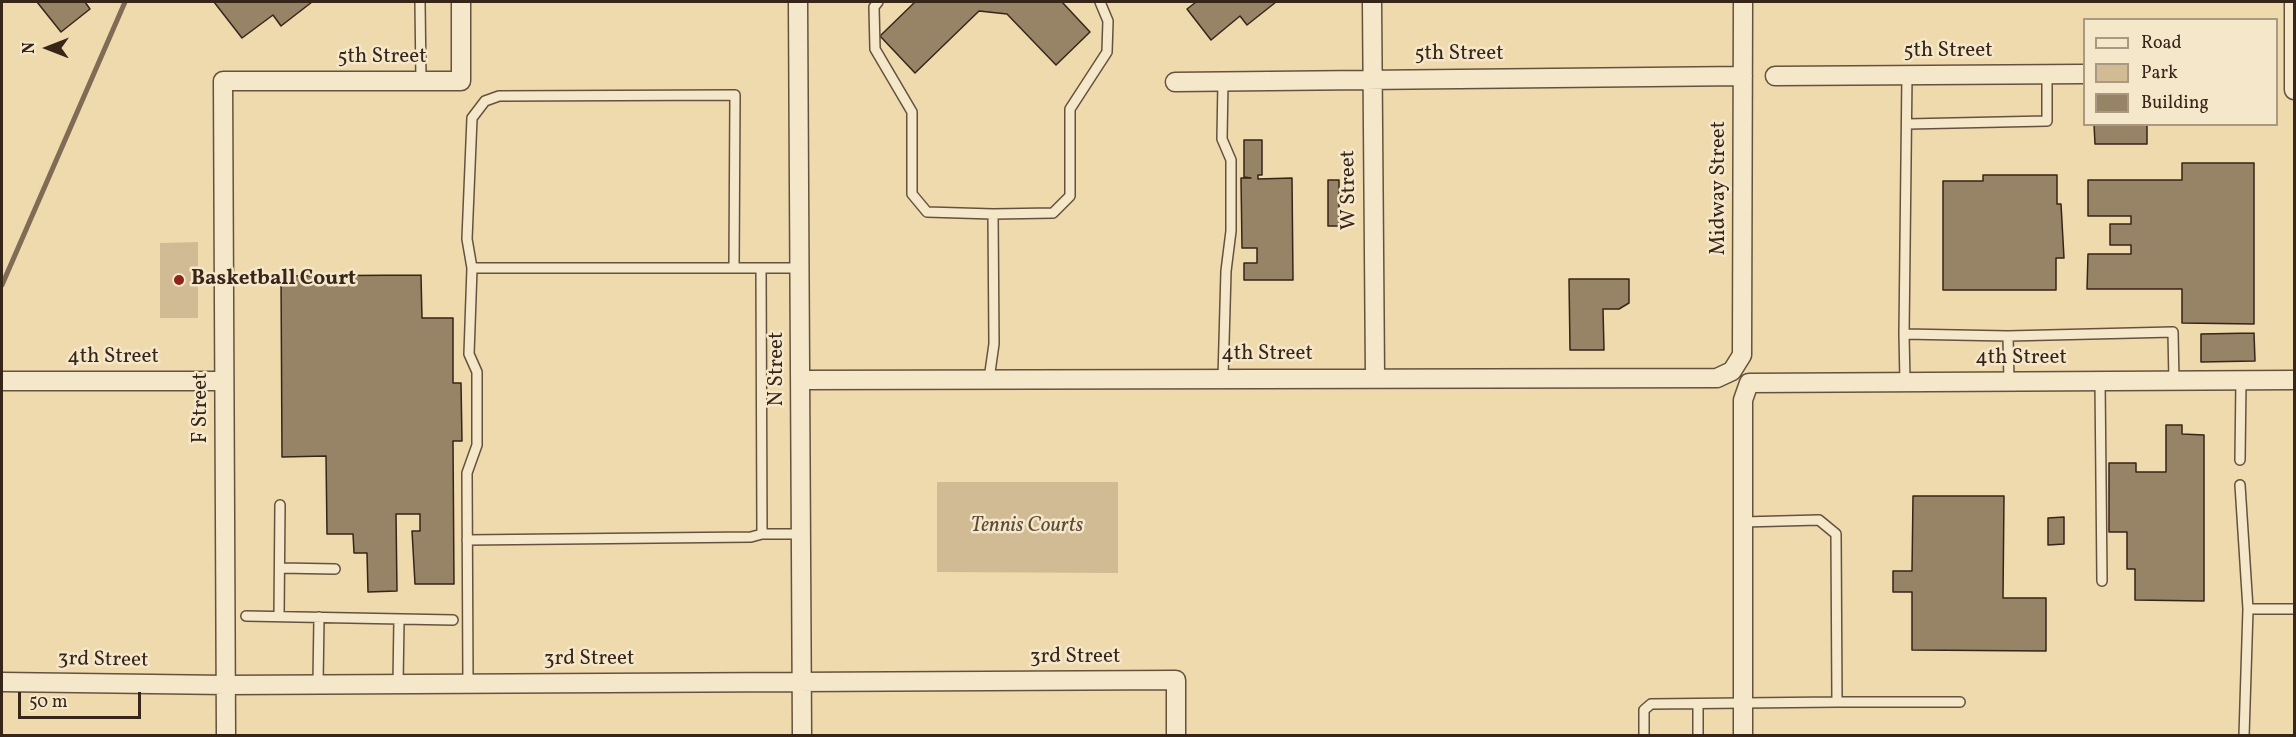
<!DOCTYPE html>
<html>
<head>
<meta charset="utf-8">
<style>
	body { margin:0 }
	#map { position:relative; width:2296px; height:737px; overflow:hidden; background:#efdaae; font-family:Vollkorn,serif }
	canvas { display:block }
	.frame { position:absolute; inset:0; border:3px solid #372519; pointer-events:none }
	.legend { position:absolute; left:2083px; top:18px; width:195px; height:108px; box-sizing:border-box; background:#f5e7ca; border:2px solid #a99983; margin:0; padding:8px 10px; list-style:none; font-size:18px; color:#372519 }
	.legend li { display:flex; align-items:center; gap:12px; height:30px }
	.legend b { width:30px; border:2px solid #a99983 }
	.north { position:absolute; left:18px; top:18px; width:60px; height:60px; -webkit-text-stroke:4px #f5e7ca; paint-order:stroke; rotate:270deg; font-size:16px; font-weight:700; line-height:24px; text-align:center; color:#372519 }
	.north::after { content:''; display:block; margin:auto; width:21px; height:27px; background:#372519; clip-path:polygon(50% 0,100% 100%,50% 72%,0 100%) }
	.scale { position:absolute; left:18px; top:692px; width:123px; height:27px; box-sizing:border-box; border:3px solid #372519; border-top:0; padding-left:8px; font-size:18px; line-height:21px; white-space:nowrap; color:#372519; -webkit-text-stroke:4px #f5e7ca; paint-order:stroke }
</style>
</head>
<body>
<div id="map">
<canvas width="2296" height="737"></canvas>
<div class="frame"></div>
<ul class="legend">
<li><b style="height:8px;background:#f5e7ca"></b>Road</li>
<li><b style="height:16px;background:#d0bb95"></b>Park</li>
<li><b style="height:16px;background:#978366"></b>Building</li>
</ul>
<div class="north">N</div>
<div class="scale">50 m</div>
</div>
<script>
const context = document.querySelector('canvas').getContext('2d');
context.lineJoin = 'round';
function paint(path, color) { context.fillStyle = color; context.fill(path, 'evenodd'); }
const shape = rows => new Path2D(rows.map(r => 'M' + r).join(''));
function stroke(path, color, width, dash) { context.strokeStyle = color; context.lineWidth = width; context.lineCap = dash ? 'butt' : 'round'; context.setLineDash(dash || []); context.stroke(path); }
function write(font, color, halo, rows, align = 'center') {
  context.font = font + ' Vollkorn,serif'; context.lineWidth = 5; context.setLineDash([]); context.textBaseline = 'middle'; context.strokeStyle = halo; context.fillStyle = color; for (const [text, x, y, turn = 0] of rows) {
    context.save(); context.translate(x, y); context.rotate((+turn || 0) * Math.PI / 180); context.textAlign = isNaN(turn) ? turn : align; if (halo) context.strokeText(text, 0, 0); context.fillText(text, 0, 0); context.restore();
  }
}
const green = shape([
	[198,242,198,318,160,318,160,243],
	[937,482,1118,482,1118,573,937,572]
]);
const stream = shape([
	[2,285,125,2]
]);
const building = shape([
	[37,2,85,2,90,9,61,32,37,2],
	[214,2,312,2,281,26,273,15,242,38,214,2],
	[915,2,1062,2,1090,32,1056,65,1007,14,979,11,915,73,880,36,915,2],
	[1196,2,1276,2,1247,25,1240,16,1211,40,1187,9,1196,2],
	[2094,124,2147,124,2147,144,2095,144,2094,124],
	[1244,140,1262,140,1262,175,1258,175,1258,179,1292,178,1293,280,1244,280,1244,263,1257,263,1257,248,1242,248,1241,178,1251,178,1244,177,1244,140],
	[2182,163,2254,163,2254,324,2182,323,2182,289,2087,289,2088,254,2131,254,2131,245,2110,245,2110,224,2131,224,2131,216,2088,216,2088,180,2182,180,2182,163],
	[1983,175,2057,175,2057,204,2061,204,2064,258,2056,258,2056,290,1943,290,1943,181,1983,181,1983,175],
	[1328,180,1339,180,1339,226,1328,226,1328,180],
	[421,275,422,318,453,318,453,383,461,383,462,441,453,441,454,584,415,584,412,531,420,531,420,514,396,514,397,591,368,592,367,553,354,553,353,534,327,534,326,456,282,457,281,276,421,275],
	[1569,279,1629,279,1629,303,1619,309,1603,309,1604,350,1570,350,1569,279],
	[2254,333,2255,361,2201,362,2201,334,2254,333],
	[2166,425,2182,425,2182,434,2204,435,2204,601,2135,600,2135,569,2127,569,2127,532,2109,532,2109,463,2136,463,2136,472,2166,472,2166,425],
	[1913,496,2004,496,2003,598,2046,598,2046,651,1912,650,1912,592,1893,592,1893,571,1912,571,1913,496],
	[2064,517,2064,544,2048,545,2048,518,2064,517]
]);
const service = shape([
	[420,2,421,81],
	[878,2,874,7,875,49,912,112,912,194,927,212,993,214,994,344,989,379],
	[1907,124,2047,121,2047,74],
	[993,214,1053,213,1070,196,1070,109,1107,52,1108,21,1100,2],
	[472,268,734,268],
	[761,268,762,534],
	[1904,334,1907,75],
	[1223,378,1226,271,1231,231,1231,160,1222,139,1223,81],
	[2100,381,2102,581],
	[1905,382,1904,334,2008,336],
	[2009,382,2008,336,2173,332,2174,381],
	[2240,460,2241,380],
	[2240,485,2248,609],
	[467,540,751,537,762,534,801,534],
	[280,568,335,569],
	[246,616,453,620],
	[279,616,280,505],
	[318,684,319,617],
	[398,684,399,619],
	[468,684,467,473,477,445,477,372,469,354,472,268,467,239,472,118,485,101,499,96,735,95,734,268,800,268],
	[1837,702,1960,702],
	[1698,704,1698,736],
	[1644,736,1644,710,1651,704,1837,702,1836,534,1819,520,1743,522],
	[2244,736,2248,609,2294,609]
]);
const minor = shape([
	[798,2,802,736],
	[1372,2,1375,377],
	[2294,2,2294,90],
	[1775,76,2084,74],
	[1175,82,1743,76],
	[801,380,1717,378,1732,371,1742,355,1743,2],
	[2,381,224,381],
	[2,682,226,685,1176,680,1176,736],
	[226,736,223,81,461,81,461,2],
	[1743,736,1743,400,1749,383,2294,380]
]);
const markers = [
	[179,280,6,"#8f2418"]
];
const streetNames = [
	["5th Street",1948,52],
	["5th Street",1459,55],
	["5th Street",382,58],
	["Midway Street",1720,188,-90],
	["W Street",1350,190,-91],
	["4th Street",1267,355],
	["4th Street",113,358],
	["4th Street",2021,359],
	["N Street",778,369,-90],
	["F Street",202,408,-90],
	["3rd Street",1075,658],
	["3rd Street",589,660],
	["3rd Street",103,661,1]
];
const poiNames = [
	["Basketball Court",191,280]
];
const parkNames = [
	["Tennis Courts",1027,527]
];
paint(green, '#d0bb95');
stroke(stream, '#806c54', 5);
paint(building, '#978366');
stroke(building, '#372519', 1.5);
stroke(service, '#65523e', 12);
stroke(minor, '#65523e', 21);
stroke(service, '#f5e7ca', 9);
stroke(minor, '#f5e7ca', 18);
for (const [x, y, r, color] of markers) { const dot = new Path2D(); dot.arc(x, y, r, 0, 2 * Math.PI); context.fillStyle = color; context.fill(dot); stroke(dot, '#f5e7ca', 2); }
write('21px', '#372519', '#f5e7ca', streetNames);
write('bold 21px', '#372519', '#f5e7ca', poiNames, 'left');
write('italic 21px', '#5d4a38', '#f5e7ca', parkNames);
</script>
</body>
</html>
